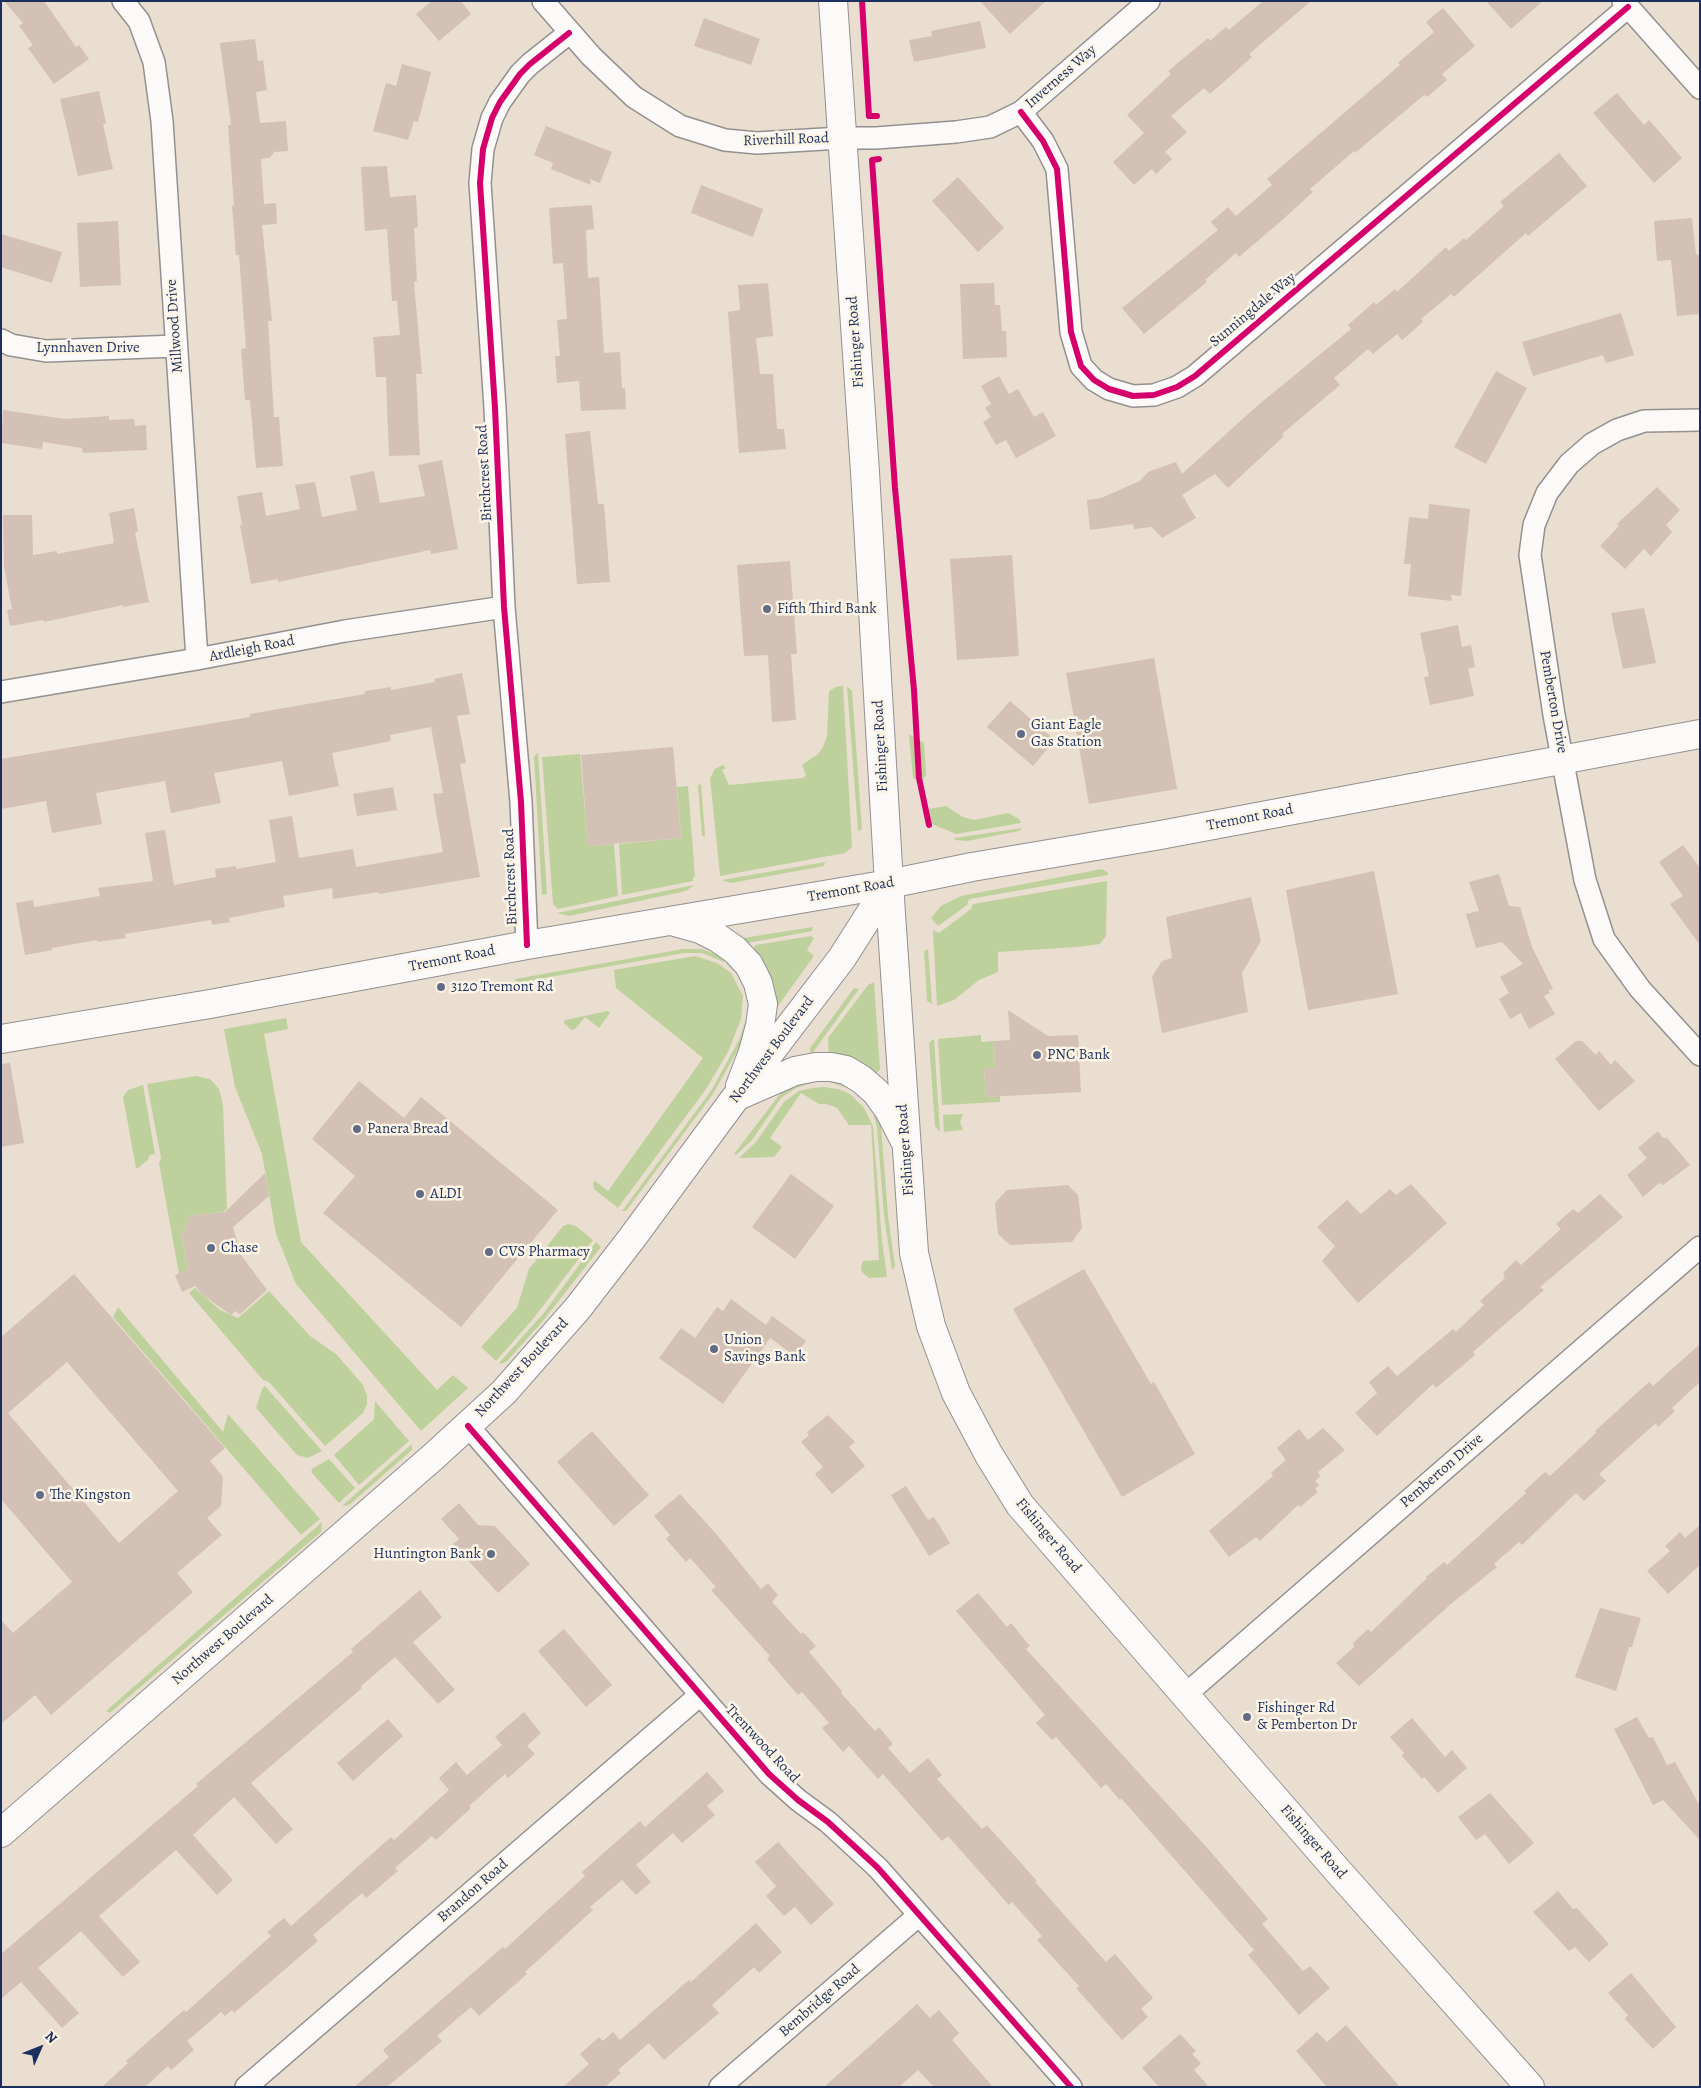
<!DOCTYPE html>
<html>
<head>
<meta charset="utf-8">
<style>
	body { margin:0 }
	#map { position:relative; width:1701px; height:2088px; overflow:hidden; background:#e9decf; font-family:Alegreya,serif }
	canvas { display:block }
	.frame { position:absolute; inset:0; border:2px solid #1b2f5e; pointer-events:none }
	.north { position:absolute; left:15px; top:2023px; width:50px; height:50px; -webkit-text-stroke:4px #fcf5e5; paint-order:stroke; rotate:46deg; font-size:14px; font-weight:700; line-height:20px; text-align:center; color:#1b2f5e }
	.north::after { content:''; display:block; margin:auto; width:18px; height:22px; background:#1b2f5e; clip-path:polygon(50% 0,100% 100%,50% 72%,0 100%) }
</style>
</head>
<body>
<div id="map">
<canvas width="1701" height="2088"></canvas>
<div class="frame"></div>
<div class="north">N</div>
</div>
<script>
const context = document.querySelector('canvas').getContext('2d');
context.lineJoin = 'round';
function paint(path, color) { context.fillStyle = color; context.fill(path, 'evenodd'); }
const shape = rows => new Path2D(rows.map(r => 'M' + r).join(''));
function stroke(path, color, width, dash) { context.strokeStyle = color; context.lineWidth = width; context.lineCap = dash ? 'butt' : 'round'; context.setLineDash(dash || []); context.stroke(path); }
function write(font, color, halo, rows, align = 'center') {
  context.font = font + ' Alegreya,serif'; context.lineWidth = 5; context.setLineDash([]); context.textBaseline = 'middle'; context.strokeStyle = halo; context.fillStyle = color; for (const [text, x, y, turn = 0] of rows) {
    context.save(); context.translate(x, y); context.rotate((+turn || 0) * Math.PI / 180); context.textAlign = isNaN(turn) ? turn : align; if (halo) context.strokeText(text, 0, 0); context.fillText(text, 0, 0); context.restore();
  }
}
const green = shape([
	[843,686,852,847,845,853,720,876,710,778,715,769,723,765,726,768,722,770,729,785,803,778,806,775,802,765,818,754,823,747,827,736,829,691,836,687],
	[847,686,852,691,862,829,858,831],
	[909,734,914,737,917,780,913,778],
	[918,739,924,743,926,775,922,781],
	[538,752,547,894,542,895,534,757],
	[580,754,588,846,614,844,618,896,558,909,553,904,542,757],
	[701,784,705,836,702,836,698,785],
	[688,786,695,877,693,877,693,881,622,895,619,844,681,838,677,787],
	[946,806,963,817,974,820,1008,813,1019,819,1021,823,956,834,932,824,929,809],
	[1022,828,1019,831,967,841,955,840,955,838],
	[825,862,824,866,731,883,722,880],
	[1102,869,1108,873,1108,875,969,899,967,905,938,926,931,918,941,906,961,896],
	[1107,881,1106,936,1100,944,1077,947,998,952,998,972,979,980,954,1000,937,1006,933,930,939,933,971,909,973,904],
	[694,885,686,891,569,916,557,913],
	[813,927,812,931,742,944,741,940,743,938],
	[811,936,814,938,807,950,814,956,778,1006,773,1004,751,952,756,945],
	[683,949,702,949,725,958,724,962,702,953,684,953,516,983,515,979],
	[928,949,932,1004,927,1001,924,951],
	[695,956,717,963,731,973,743,996,741,1019,728,1052,706,1089,618,1208,594,1189,593,1182,595,1181,608,1191,703,1058,616,988,614,970],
	[731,962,738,968,752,1005,742,1042,713,1094,626,1211,622,1211,711,1091,739,1040,748,1013,748,1004,744,986,740,977,727,964],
	[874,982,880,1069,876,1074,829,1057,828,1038,868,985],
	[854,988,859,989,811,1055,810,1048],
	[608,1011,610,1013,599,1028,585,1017,575,1029,571,1030,564,1023,565,1020],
	[286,1018,288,1029,264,1034,301,1242,437,1390,453,1375,468,1388,421,1431,296,1284,276,1234,262,1154,235,1087,224,1029],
	[981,1035,981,1042,994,1041,995,1068,984,1069,986,1097,1000,1096,1000,1102,942,1105,938,1039],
	[934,1039,940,1132,935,1126,929,1043],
	[196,1076,210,1079,219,1089,223,1106,227,1209,223,1212,190,1216,182,1236,188,1270,179,1274,159,1163,161,1158,147,1084],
	[818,1076,854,1087,877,1114,881,1126,888,1216,895,1266,892,1270,884,1215,877,1127,873,1113,859,1095,850,1089,830,1082,816,1081],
	[810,1078,812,1083,796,1088,781,1098,752,1140,736,1155,734,1154,780,1094,790,1086],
	[143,1085,155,1154,150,1155,148,1158,149,1159,138,1168,136,1168,123,1097,128,1090],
	[824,1087,838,1089,850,1094,864,1108,873,1126,882,1241,887,1277,869,1278,862,1272,861,1267,863,1261,879,1260,871,1125,849,1125,837,1108,826,1104,819,1104,801,1093,770,1138,782,1147,774,1157,739,1158,756,1142,784,1102,799,1091,812,1088],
	[963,1114,960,1122,963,1130,944,1132,943,1115],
	[568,1224,576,1226,593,1240,533,1319,496,1361,481,1347,517,1308,529,1269,563,1226],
	[596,1242,601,1247,542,1322,507,1361,501,1364,499,1363,543,1314],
	[195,1288,220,1310,238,1318,269,1291,310,1336,336,1354,363,1385,367,1396,367,1404,363,1413,325,1446,269,1382,263,1380,189,1293],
	[118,1307,223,1432,228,1414,320,1519,301,1535,113,1317],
	[265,1386,322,1451,308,1458,297,1455,256,1408,262,1389],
	[375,1401,409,1441,359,1485,334,1455,371,1422,374,1419],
	[412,1444,412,1450,349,1505,342,1506],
	[329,1459,355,1488,339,1503,311,1472,313,1468],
	[322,1522,321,1532,110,1713,106,1711]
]);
const building = shape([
	[4,1,44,1,76,47,79,45,89,59,54,84,28,48,33,45,19,26,23,23],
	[432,1,461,1,471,14,439,41,416,14],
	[980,1,1046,1,1010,34],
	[1263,1,1311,1,1249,54,1252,57,1210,94,1204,88,1171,116,1187,132,1165,152,1172,159,1156,174,1152,169,1134,185,1113,162,1144,133,1127,115,1171,74,1168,71,1208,38,1210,41,1226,27,1229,30],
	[1486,1,1543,1,1511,29],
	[1443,8,1475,46,1442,74,1447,80,1427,97,1424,95,1355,153,1354,151,1310,189,1313,192,1281,221,1239,257,1236,253,1205,280,1207,282,1144,334,1122,308,1218,230,1211,222,1228,207,1236,216,1272,185,1267,179,1400,65,1398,63,1434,32,1426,22],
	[704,18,760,39,751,65,694,46],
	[980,21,986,48,914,62,909,40,932,36,931,31],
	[255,39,258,61,263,60,267,90,256,92,260,123,286,121,288,151,274,152,270,158,261,159,264,204,276,203,277,224,262,225,272,321,268,321,274,417,279,417,283,466,256,468,250,400,245,400,241,349,246,348,239,255,236,255,232,206,234,206,228,125,231,125,220,43],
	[402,64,431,72,418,122,414,121,408,140,373,131,386,83,396,86],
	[99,91,106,123,103,124,113,169,78,176,60,99],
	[1617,93,1644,125,1649,120,1682,158,1654,183,1593,113],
	[546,126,612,152,600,183,590,179,591,185,551,169,553,163,534,155],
	[1559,153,1587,186,1528,236,1526,233,1454,297,1451,294,1421,319,1423,322,1402,340,1397,334,1373,354,1368,349,1334,378,1340,385,1282,434,1284,436,1228,488,1215,474,1182,495,1196,518,1162,538,1152,527,1134,529,1133,524,1090,530,1087,500,1101,498,1140,481,1148,472,1176,462,1182,474,1257,406,1351,329,1348,325,1374,302,1376,305,1395,289,1397,292,1446,247,1449,251,1464,238,1466,240,1504,206,1500,202],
	[387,166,390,197,416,195,418,227,414,228,417,281,414,282,422,374,416,374,420,455,389,456,386,377,376,377,373,337,400,335,397,301,392,301,387,229,365,231,361,167],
	[958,177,1004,228,978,252,932,201],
	[701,185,763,209,753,237,691,213],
	[592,205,594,229,586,230,588,278,599,277,604,353,620,352,622,388,625,388,626,409,581,411,579,381,557,383,555,356,560,356,557,320,567,319,563,263,553,264,549,208],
	[1692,218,1696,255,1700,254,1700,314,1677,316,1671,260,1657,261,1654,221],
	[118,221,121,285,80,287,77,223],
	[1,234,62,252,52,283,1,267],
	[768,283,773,336,756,338,760,374,773,374,777,429,784,429,786,449,739,453,728,312,740,310,738,285],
	[994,283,995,305,1000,305,1002,331,1006,331,1007,357,963,359,960,284],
	[1621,313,1634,355,1606,363,1603,355,1533,376,1522,342],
	[1496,371,1527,388,1486,464,1454,447],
	[999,376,1009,394,1018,389,1034,417,1043,412,1056,436,1016,458,1006,440,996,445,983,422,991,417,985,408,991,404,981,386],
	[3,410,65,419,109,416,109,420,134,419,135,426,146,425,147,450,83,453,82,448,43,442,42,449,1,443],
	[590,431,598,504,604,504,610,582,577,584,565,434],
	[442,460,458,549,431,554,430,550,278,582,278,579,251,584,240,525,242,525,237,496,262,492,266,516,300,509,295,485,315,482,322,517,357,510,350,476,374,471,380,503,425,496,418,465],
	[1657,487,1680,510,1666,525,1672,532,1651,556,1644,549,1625,569,1600,546,1619,526,1617,524],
	[1429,504,1470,509,1461,596,1451,595,1452,601,1408,596,1411,564,1404,564,1409,517,1428,519],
	[134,508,138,531,135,532,149,602,123,607,123,605,44,622,43,620,10,626,7,610,12,609,4,567,3,515,32,515,33,555,57,551,57,554,114,543,109,513],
	[1012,555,1019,656,957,660,950,559],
	[790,561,797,654,791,654,796,720,772,722,768,655,744,656,737,565],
	[1644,608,1656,663,1623,669,1611,613],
	[1458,625,1462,647,1471,645,1475,667,1468,669,1474,696,1430,705,1424,677,1429,676,1420,633],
	[1154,658,1177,789,1089,804,1066,673],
	[462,673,470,714,457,716,466,763,460,764,480,877,379,894,379,892,333,899,332,888,283,896,285,907,229,918,230,922,212,925,211,920,125,934,126,938,97,942,97,940,52,948,52,950,25,955,16,903,33,900,34,907,100,896,98,888,153,881,145,833,165,830,174,885,216,877,215,869,236,866,236,869,276,862,269,820,292,816,299,858,353,849,356,867,443,852,433,794,443,793,431,727,390,735,391,741,332,753,339,786,289,796,282,761,214,773,221,803,171,813,165,781,96,793,102,824,52,833,46,801,1,809,1,759,250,717,250,714,365,694,365,691,391,687,391,690,435,682,434,679],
	[1010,701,1055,740,1033,766,987,727],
	[673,747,681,838,588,846,581,755],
	[393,787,397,810,357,816,353,794],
	[1683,845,1700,868,1700,945,1670,904,1683,896,1659,862],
	[1374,871,1398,994,1308,1010,1286,890],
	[1499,874,1509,906,1520,907,1532,947,1553,989,1548,990,1550,993,1544,996,1555,1014,1529,1029,1521,1013,1510,1019,1499,999,1509,993,1500,977,1523,964,1502,942,1476,948,1466,914,1479,911,1469,882],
	[1251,897,1261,941,1242,973,1248,1012,1162,1033,1152,977,1162,961,1172,958,1166,917],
	[1008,1010,1048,1036,1078,1035,1081,1092,986,1097,984,1069,995,1068,994,1041,1010,1040],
	[1576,1041,1582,1041,1596,1055,1599,1051,1611,1065,1615,1060,1635,1081,1599,1111,1555,1059],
	[10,1063,24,1143,1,1147,1,1064],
	[359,1081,404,1118,421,1097,558,1210,461,1327,323,1213,355,1176,312,1139],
	[1658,1131,1663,1138,1667,1138,1690,1165,1663,1185,1659,1183,1643,1197,1627,1175,1647,1158,1638,1148],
	[265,1173,269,1196,233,1227,241,1255,267,1290,240,1314,235,1311,231,1315,203,1295,195,1286,182,1292,175,1275,188,1269,182,1236,190,1216,225,1212],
	[791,1174,834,1206,795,1259,752,1227],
	[1411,1184,1447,1223,1358,1303,1322,1261,1335,1246,1317,1227,1347,1200,1361,1214,1390,1189,1396,1195],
	[1068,1185,1078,1195,1082,1228,1072,1242,1010,1245,998,1234,995,1203,1007,1190],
	[1600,1194,1623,1217,1540,1287,1544,1290,1473,1352,1475,1355,1436,1388,1433,1384,1377,1436,1355,1413,1377,1393,1369,1382,1388,1366,1397,1376,1453,1329,1456,1332,1484,1305,1480,1301,1505,1278,1503,1273,1516,1260,1521,1265,1561,1229,1556,1224,1573,1209,1578,1213],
	[1084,1269,1151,1384,1154,1382,1195,1454,1122,1497,1013,1309],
	[74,1274,225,1448,210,1461,223,1477,221,1506,207,1518,222,1535,177,1573,193,1592,51,1715,35,1695,1,1724,1,1620,13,1633,72,1582,1,1499,1,1337],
	[67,1362,178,1491,119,1543,8,1413],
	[731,1299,766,1325,772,1316,806,1341,795,1356,770,1338,723,1404,659,1358,681,1328,695,1338,717,1307,723,1311],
	[1700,1344,1700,1382,1672,1408,1675,1411,1658,1427,1656,1423,1599,1474,1606,1481,1584,1501,1576,1493,1522,1545,1519,1542,1494,1564,1497,1567,1452,1603,1359,1686,1336,1663,1354,1647,1353,1643,1368,1629,1371,1632,1427,1578,1426,1577,1444,1562,1447,1565,1526,1493,1524,1491,1545,1472,1550,1476,1596,1433,1595,1431,1649,1382,1653,1386],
	[828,1415,855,1442,849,1447,865,1466,832,1494,815,1474,823,1467,801,1442,809,1435,807,1432],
	[1323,1428,1345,1450,1318,1472,1320,1476,1315,1481,1319,1485,1315,1489,1318,1492,1300,1507,1298,1505,1260,1541,1256,1537,1229,1557,1209,1531,1273,1476,1271,1473,1286,1460,1277,1448,1299,1429,1308,1440],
	[592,1431,649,1495,614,1526,557,1462],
	[906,1486,928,1520,934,1517,950,1543,929,1556,891,1495],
	[680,1494,717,1535,761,1589,768,1583,778,1595,772,1602,801,1634,803,1632,816,1646,809,1652,842,1691,841,1693,875,1731,879,1727,893,1744,888,1748,910,1773,928,1758,942,1775,937,1779,982,1829,987,1825,1037,1881,1035,1882,1106,1962,1115,1954,1153,1998,1141,2009,1148,2017,1122,2040,1076,1988,1079,1986,1037,1940,1042,1936,1012,1902,1009,1905,948,1836,942,1841,883,1774,878,1779,849,1746,843,1752,822,1728,829,1723,802,1692,798,1695,767,1659,770,1656,711,1590,716,1587,690,1558,686,1562,666,1539,670,1535,654,1516],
	[459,1503,478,1525,495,1526,530,1564,498,1593,453,1544,459,1539,441,1519],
	[1700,1525,1700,1565,1668,1594,1647,1571,1670,1551,1665,1546,1680,1532,1685,1538],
	[420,1590,442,1617,413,1642,455,1690,438,1704,395,1657,361,1686,362,1688,251,1783,293,1829,276,1844,234,1797,193,1835,233,1880,217,1895,176,1850,99,1916,140,1962,123,1977,81,1931,38,1968,79,2013,62,2028,21,1982,1,1999,1,1954,198,1786,196,1784,353,1652,351,1649],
	[978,1593,1007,1627,1011,1623,1030,1646,1026,1649,1210,1851,1268,1919,1262,1924,1303,1971,1310,1966,1330,1988,1299,2015,1248,1955,1254,1950,1121,1798,1120,1800,1106,1784,1101,1788,1056,1737,1052,1740,1036,1723,1045,1715,956,1611],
	[1600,1608,1641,1618,1632,1647,1629,1647,1616,1691,1575,1677],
	[564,1629,612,1685,586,1707,538,1651],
	[524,1712,541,1733,527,1746,535,1754,508,1778,505,1774,469,1806,471,1808,436,1840,432,1836,395,1868,398,1871,366,1898,362,1893,313,1935,318,1941,234,2013,232,2010,225,2016,221,2012,187,2041,194,2050,171,2070,168,2066,145,2087,102,2087,128,2063,126,2061,184,2010,186,2012,271,1936,267,1932,284,1918,291,1926,391,1837,394,1840,449,1790,439,1778,456,1762,467,1775,502,1745,495,1737],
	[1637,1717,1649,1738,1653,1737,1667,1765,1675,1762,1700,1806,1700,1840,1663,1800,1653,1805,1614,1729],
	[1412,1718,1445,1757,1452,1750,1467,1768,1438,1793,1424,1777,1422,1779,1402,1756,1404,1753,1390,1737],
	[388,1719,403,1736,353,1781,337,1763],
	[707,1772,724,1791,707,1806,715,1815,682,1843,673,1833,636,1865,651,1882,636,1895,622,1880,590,1907,593,1910,525,1972,527,1974,479,2016,471,2007,437,2036,442,2041,387,2087,354,2087,389,2057,383,2050,503,1947,505,1949,585,1876,582,1872,640,1821,645,1827],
	[1490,1793,1534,1843,1509,1864,1485,1834,1476,1840,1458,1817],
	[778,1842,834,1904,811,1925,795,1907,784,1916,766,1896,776,1886,755,1862],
	[1558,1891,1573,1909,1577,1908,1609,1944,1589,1962,1575,1947,1569,1951,1533,1912],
	[756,1923,782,1952,759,1973,754,1967,712,2005,719,2013,664,2060,649,2043,618,2070,621,2073,605,2087,563,2087,589,2064,580,2054,599,2037,603,2041,613,2032,620,2040,689,1980,691,1982],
	[1631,1973,1676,2027,1653,2049,1625,2019,1628,2015,1608,1993],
	[917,2004,930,2018,939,2010,959,2033,952,2040,993,2087,934,2087,918,2070,899,2087,824,2087],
	[1346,2025,1400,2087,1327,2087,1296,2051,1317,2032,1327,2042],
	[1180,2034,1196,2051,1192,2054,1201,2063,1194,2070,1209,2087,1159,2087,1142,2068]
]);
const minor = shape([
	[123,1,139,21,154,62,162,121,197,659],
	[543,1,591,56,634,97,680,126,725,140,757,143,841,138,876,138,956,132,990,127,1021,112,1149,1],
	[1623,1,1700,88],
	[1021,112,1043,141,1057,169,1071,332,1081,366,1094,380,1109,389,1133,396,1154,395,1177,387,1195,376,1628,7],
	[1,340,11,345,46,351,176,346],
	[1700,420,1644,421,1617,430,1592,444,1569,464,1547,493,1534,525,1530,555,1554,715,1585,880,1604,939,1640,989,1700,1055],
	[1,692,197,659,345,631,504,607],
	[527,945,521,802,504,607,495,408,480,183,483,149,492,118,500,102,520,74,530,64,569,33],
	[468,1426,769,1774,798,1800,828,1822,878,1868,1071,2087],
	[1185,1695,1700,1247],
	[246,2087,700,1695],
	[720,2087,919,1915]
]);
const secondary = shape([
	[675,922,700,929,718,938,735,950,749,965,758,983,763,1004,760,1026,753,1052,740,1086],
	[1,1039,210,1004,527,945,889,884,914,1253,931,1326,956,1393,989,1455,1020,1505,1337,1870,1530,2087]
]);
const primary = shape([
	[833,1,865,472,889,884],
	[889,884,972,867,1155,836,1700,734],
	[740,1095,795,1071,816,1067,831,1067,846,1070,861,1079,876,1092,889,1110,905,1141],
	[1,1833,433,1457,504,1392,578,1308,632,1238,736,1097,842,958,889,884]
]);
const cycleway = shape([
	[862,1,869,116,877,116],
	[1021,112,1043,141,1057,169,1071,332,1081,366,1094,380,1109,389,1133,396,1154,395,1177,387,1195,376,1628,7],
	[879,159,872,160,895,488,914,690,919,778,929,825],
	[527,945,521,802,504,607,495,408,480,183,483,149,492,118,500,102,520,74,530,64,569,33],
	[468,1426,769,1774,798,1800,828,1822,878,1868,1071,2087]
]);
const markers = [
	[767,609,5,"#636c86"],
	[1021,734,5,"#636c86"],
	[441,987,5,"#636c86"],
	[1037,1055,5,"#636c86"],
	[357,1129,5,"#636c86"],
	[420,1194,5,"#636c86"],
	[211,1248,5,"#636c86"],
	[489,1252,5,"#636c86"],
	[714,1349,5,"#636c86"],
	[40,1495,5,"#636c86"],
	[491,1554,5,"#636c86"],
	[1247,1717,5,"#636c86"]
];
const streetNames = [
	["Inverness Way",1061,77,-41],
	["Riverhill Road",786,140,-2],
	["Sunningdale Way",1253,310,-40],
	["Millwood Drive",175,326,-94],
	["Fishinger Road",856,342,-94],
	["Lynnhaven Drive",88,348],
	["Birchcrest Road",485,473,-93],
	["Ardleigh Road",252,649,-11],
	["Pemberton Drive",1553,702,80],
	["Fishinger Road",881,746,-93],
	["Tremont Road",1250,818,-11],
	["Birchcrest Road",511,877,-92],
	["Tremont Road",851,890,-10],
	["Tremont Road",452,959,-11],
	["Northwest Boulevard",772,1050,-53],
	["Fishinger Road",906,1150,-94],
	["Northwest Boulevard",522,1368,-47],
	["Pemberton Drive",1442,1471,-41],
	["Fishinger Road",1048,1536,50],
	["Northwest Boulevard",223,1640,-41],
	["Trentwood Road",762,1744,47],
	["Fishinger Road",1313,1842,49],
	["Brandon Road",473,1891,-41],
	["Bembridge Road",820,2001,-41]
];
const poiNames = [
	["Fifth Third Bank",777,609],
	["Giant Eagle",1031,725],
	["Gas Station",1031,742],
	["3120 Tremont Rd",451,987],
	["PNC Bank",1047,1055],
	["Panera Bread",367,1129],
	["ALDI",430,1194],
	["Chase",221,1248],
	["CVS Pharmacy",499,1252],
	["Union",724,1340],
	["Savings Bank",724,1357],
	["The Kingston",50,1495],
	["Huntington Bank",481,1554,"right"],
	["Fishinger Rd",1257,1708],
	["& Pemberton Dr",1257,1725]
];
paint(green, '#bed19c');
paint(building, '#d2c1b4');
stroke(minor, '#939090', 24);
stroke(secondary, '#939090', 30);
stroke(primary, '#939090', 30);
stroke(minor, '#fcfaf8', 21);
stroke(secondary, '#fcfaf8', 28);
stroke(primary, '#fcfaf8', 28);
stroke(cycleway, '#d6006c', 6);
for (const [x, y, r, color] of markers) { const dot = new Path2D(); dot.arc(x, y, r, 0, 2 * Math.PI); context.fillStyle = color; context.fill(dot); stroke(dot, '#fcf5e5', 2); }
write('15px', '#1b2f5e', '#fcf5e5', streetNames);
write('15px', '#1b2f5e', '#fcf5e5', poiNames, 'left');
</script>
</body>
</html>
